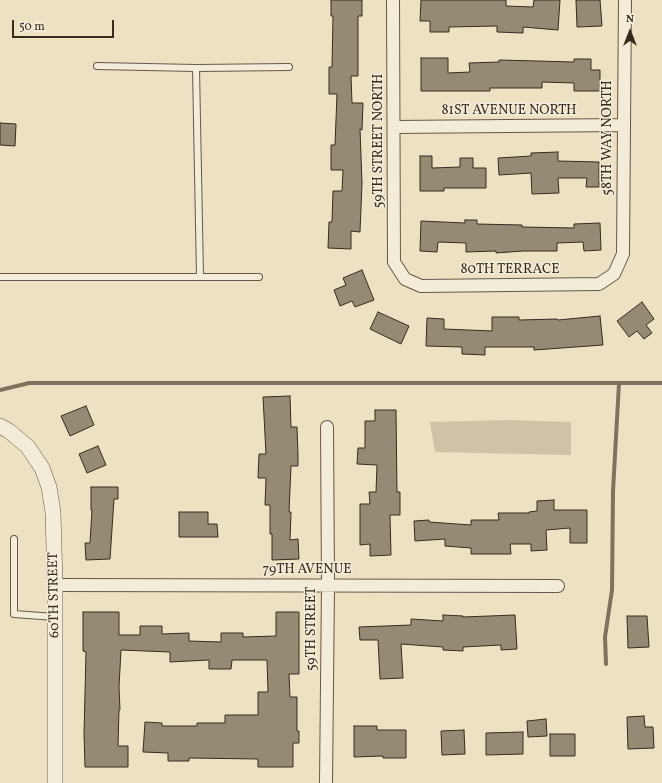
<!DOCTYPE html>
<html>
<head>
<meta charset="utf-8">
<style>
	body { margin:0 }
	#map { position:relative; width:662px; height:783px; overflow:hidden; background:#ede1c3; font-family:Vollkorn,serif }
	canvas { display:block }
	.north { position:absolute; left:610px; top:12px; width:40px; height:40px; -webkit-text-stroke:3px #f3ecd8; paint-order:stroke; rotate:0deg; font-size:11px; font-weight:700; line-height:16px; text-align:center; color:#362c1e }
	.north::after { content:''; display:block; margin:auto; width:14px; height:18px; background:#362c1e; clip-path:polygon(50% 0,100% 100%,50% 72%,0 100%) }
	.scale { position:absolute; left:12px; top:20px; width:102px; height:18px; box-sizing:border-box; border:2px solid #362c1e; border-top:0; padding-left:5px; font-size:12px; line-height:14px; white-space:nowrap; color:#362c1e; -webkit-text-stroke:3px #f3ecd8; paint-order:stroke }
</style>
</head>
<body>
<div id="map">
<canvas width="662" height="783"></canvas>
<div class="north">N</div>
<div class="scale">50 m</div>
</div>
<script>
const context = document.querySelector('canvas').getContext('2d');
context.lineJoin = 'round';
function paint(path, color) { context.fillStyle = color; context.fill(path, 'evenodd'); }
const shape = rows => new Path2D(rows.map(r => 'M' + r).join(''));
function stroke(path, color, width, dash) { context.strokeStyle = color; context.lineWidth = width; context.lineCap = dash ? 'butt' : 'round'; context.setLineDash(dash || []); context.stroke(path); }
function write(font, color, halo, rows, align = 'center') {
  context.font = font + ' Vollkorn,serif'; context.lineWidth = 3; context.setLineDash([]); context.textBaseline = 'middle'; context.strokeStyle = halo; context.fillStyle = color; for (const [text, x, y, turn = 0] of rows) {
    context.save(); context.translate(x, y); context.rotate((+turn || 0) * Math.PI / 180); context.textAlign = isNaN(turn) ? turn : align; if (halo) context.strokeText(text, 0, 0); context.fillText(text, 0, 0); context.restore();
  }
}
const green = shape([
	[507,420,571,422,571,455,435,452,430,422]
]);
const stream = shape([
	[0,390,29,383,662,383],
	[606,664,605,637,612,590,613,491,619,383]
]);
const building = shape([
	[331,0,362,0,362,16,358,16,358,76,351,76,352,103,363,103,362,130,360,129,362,183,360,232,351,231,351,249,328,248,329,222,332,222,333,191,342,191,343,170,331,170,331,145,335,145,337,94,329,94,329,67,332,67,333,16,331,16,331,0],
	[421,0,506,0,506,6,533,7,534,0,560,0,558,30,523,27,523,33,497,32,497,26,449,27,449,32,430,32,430,21,420,21,421,0],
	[576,0,600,0,602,26,577,27,576,0],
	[421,58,448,58,448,73,470,72,469,63,499,62,499,60,574,62,574,59,591,59,591,70,600,70,600,91,574,91,574,83,542,82,542,88,490,88,490,91,421,91,421,58],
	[0,123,16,124,15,146,0,145,0,123],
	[558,152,558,161,599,162,599,187,586,187,587,178,558,178,559,193,532,194,531,173,499,175,498,158,531,156,531,153,558,152],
	[420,156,432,156,432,168,460,167,460,158,473,158,473,168,486,168,486,188,444,188,444,191,420,191,420,156],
	[465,220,477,220,477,224,522,225,522,227,574,228,574,224,600,223,601,250,584,251,583,242,557,243,557,251,523,251,496,253,496,251,466,252,466,243,438,242,437,252,420,251,421,221,465,223,465,220],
	[362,270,374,300,355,307,352,301,340,306,334,290,346,285,343,278,362,270],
	[642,302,654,319,646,325,652,333,644,339,637,331,629,337,617,321,642,302],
	[378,312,409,326,401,344,370,329,378,312],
	[600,316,603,345,534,350,534,347,485,347,485,355,462,354,462,347,426,346,427,318,444,319,444,329,492,331,492,317,519,317,519,320,557,319,558,320,600,316],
	[290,396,291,427,297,427,298,454,298,466,291,466,289,512,291,512,290,540,298,539,299,559,272,560,272,534,270,534,270,505,265,505,266,478,258,478,259,454,266,454,263,397,290,396],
	[86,406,94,425,70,436,61,416,86,406],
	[375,410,396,410,397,492,400,492,400,515,390,515,391,555,370,556,370,544,360,545,360,504,370,504,369,492,376,492,377,465,357,464,358,448,365,448,365,421,375,421,375,410],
	[98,446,106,465,87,473,79,454,98,446],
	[91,487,118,487,118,499,114,499,110,559,86,560,85,543,90,543,92,510,91,510,91,487],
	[554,500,554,510,587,510,587,543,570,543,570,528,546,530,547,550,531,551,531,544,510,544,511,554,471,554,471,548,445,546,445,539,415,541,414,521,429,520,429,522,471,525,471,520,499,520,498,513,529,513,529,512,537,511,537,501,554,500],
	[179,512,208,512,208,524,217,524,218,537,179,537,179,512],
	[83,612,119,612,119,635,140,635,140,626,162,626,162,634,189,633,189,641,221,642,221,633,243,633,243,637,276,636,276,612,299,612,299,674,289,674,290,697,297,697,297,731,299,731,299,743,293,743,293,767,258,767,258,759,189,758,189,761,168,761,168,753,143,752,145,722,162,723,162,726,197,726,197,723,225,723,225,715,258,715,258,692,268,692,267,660,232,660,231,669,209,669,209,660,170,662,170,652,121,650,119,687,120,710,119,710,118,746,128,746,128,767,85,767,84,734,86,652,83,651,83,612],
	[443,615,463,616,463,617,515,615,517,649,501,650,501,645,463,647,463,651,443,650,443,647,401,644,403,678,380,679,378,640,360,640,359,627,411,625,411,619,443,621,443,615],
	[627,616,647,616,649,647,628,648,627,616],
	[644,716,645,727,653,727,654,748,628,749,627,717,644,716],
	[546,719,547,736,528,737,527,721,546,719],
	[354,726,377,726,377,730,406,730,406,758,383,758,383,756,354,757,354,726],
	[464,730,465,754,442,755,441,731,464,730],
	[523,732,523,754,486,755,486,733,523,732],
	[550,734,575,734,575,756,550,756,550,734]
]);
const service = shape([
	[196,68,289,67],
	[0,277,200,277,196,68,97,66],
	[200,277,259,277],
	[14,539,14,614,55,617]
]);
const minor = shape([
	[393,0,394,262,405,279,421,286,599,284,614,274,623,254,625,0],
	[394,127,623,125],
	[55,585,558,586],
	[326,783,328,585,327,427]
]);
const tertiary = shape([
	[0,426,9,431,28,447,42,468,49,487,53,512,55,585,55,783]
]);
const streetNames = [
	["81ST AVENUE NORTH",509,111],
	["58TH WAY NORTH",608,138,-90],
	["59TH STREET NORTH",379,141,-90],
	["80TH TERRACE",510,270],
	["79TH AVENUE",307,570],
	["60TH STREET",55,595,-91],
	["59TH STREET",312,629,-90]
];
paint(green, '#cec2a7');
stroke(stream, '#7f735f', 4);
paint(building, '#958a74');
stroke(building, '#362c1e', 1);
stroke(service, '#645947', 8);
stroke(minor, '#645947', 14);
stroke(tertiary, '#645947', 16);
stroke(service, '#f3ecd8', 6);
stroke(minor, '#f3ecd8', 12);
stroke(tertiary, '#f3ecd8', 15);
write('14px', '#362c1e', '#f3ecd8', streetNames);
</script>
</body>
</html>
